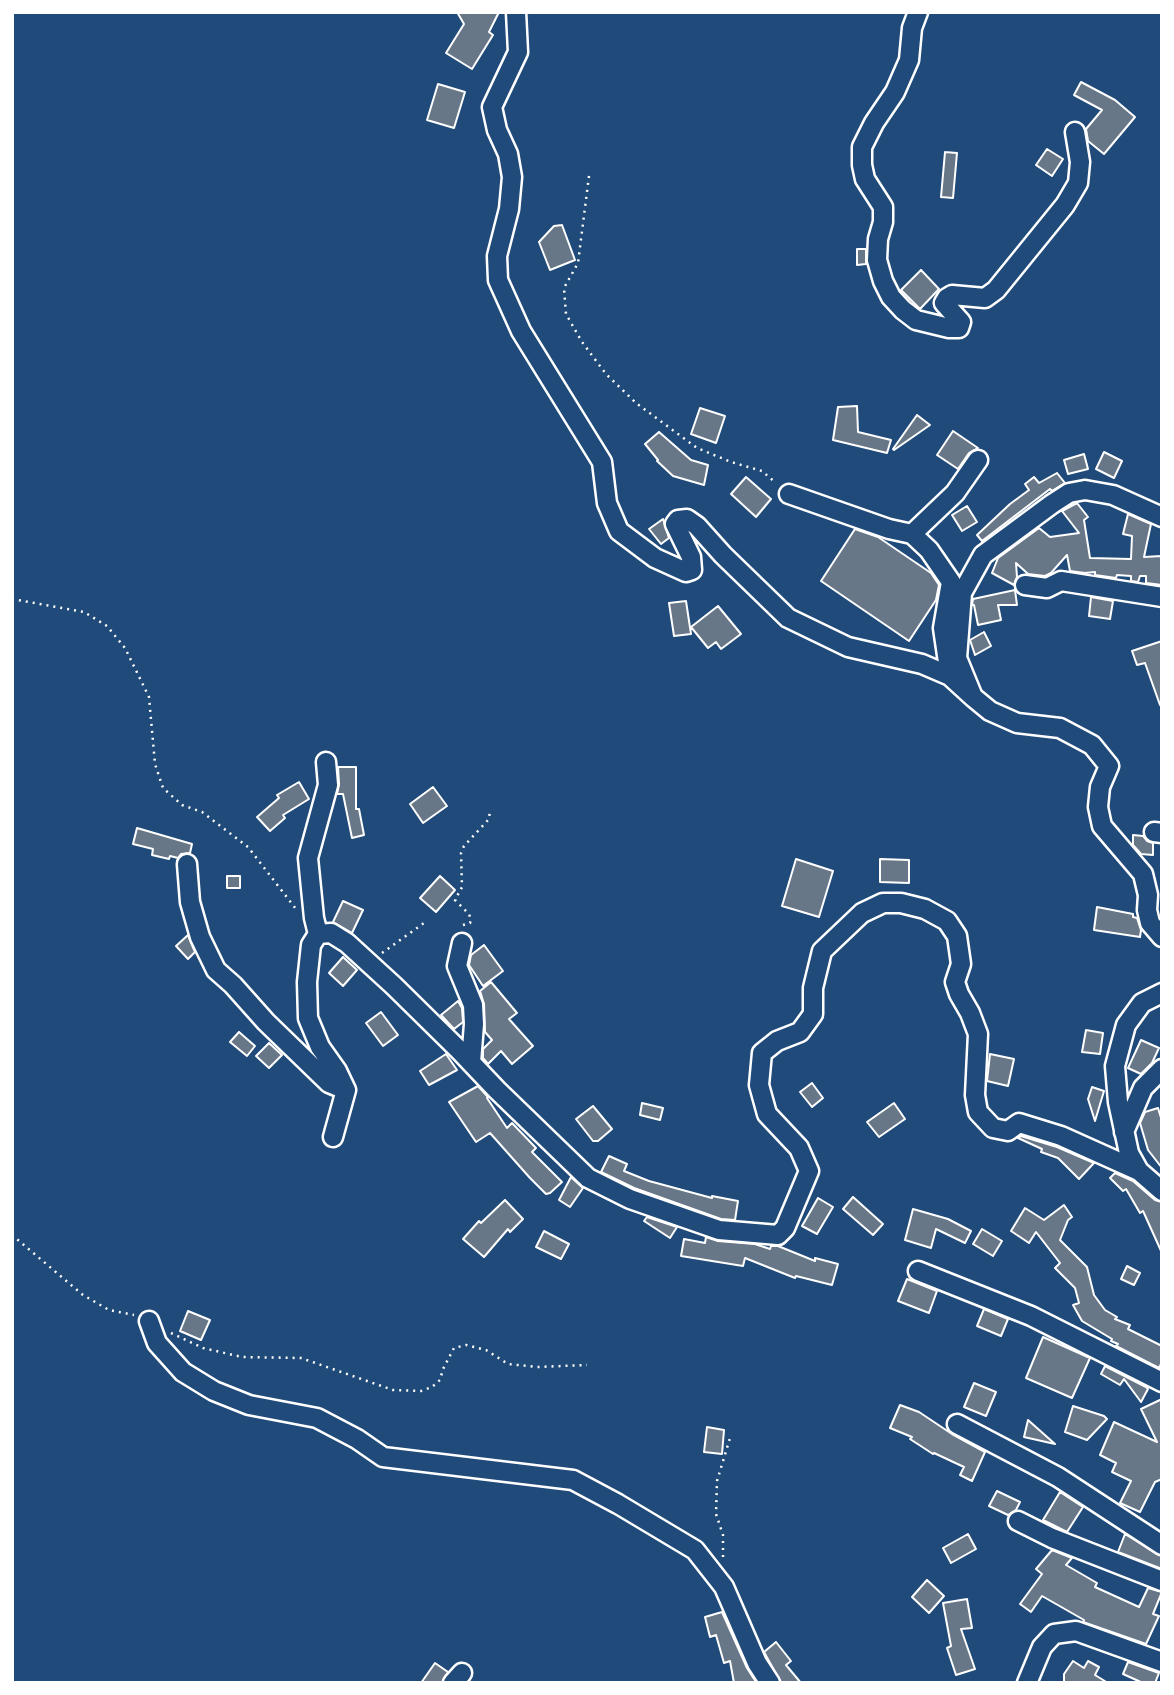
<!DOCTYPE html>
<html>
<head>
<meta charset="utf-8">
<style>
	body { margin:0 }
	#map { position:relative; width:1174px; height:1695px; overflow:hidden; background:#1f4a7a; font-family:Mynerve,sans-serif }
	canvas { display:block }
	.frame { position:absolute; inset:0; border:14px solid #fff; pointer-events:none }
</style>
</head>
<body>
<div id="map">
<canvas width="1174" height="1695"></canvas>
<div class="frame"></div>
</div>
<script>
const context = document.querySelector('canvas').getContext('2d');
context.lineJoin = 'round';
function paint(path, color) { context.fillStyle = color; context.fill(path, 'evenodd'); }
const shape = rows => new Path2D(rows.map(r => 'M' + r).join(''));
function stroke(path, color, width, dash) { context.strokeStyle = color; context.lineWidth = width; context.lineCap = dash ? 'butt' : 'round'; context.setLineDash(dash || []); context.stroke(path); }
const building = shape([
	[457,12,499,12,489,32,493,35,472,69,446,53,464,24,457,12],
	[1081,82,1115,100,1135,117,1104,154,1088,141,1086,129,1102,110,1074,95,1081,82],
	[438,84,465,92,454,128,427,120,438,84],
	[1047,149,1063,159,1052,176,1036,165,1047,149],
	[945,152,957,153,953,198,941,197,945,152],
	[562,225,575,260,550,270,539,242,554,226,562,225],
	[857,249,866,249,866,264,857,265,857,249],
	[921,270,939,289,920,309,901,290,921,270],
	[857,406,858,432,891,440,887,453,833,440,838,407,857,406],
	[700,408,725,416,716,443,691,434,700,408],
	[917,415,930,425,894,450,893,449,917,415],
	[953,431,978,448,969,453,958,469,937,455,953,431],
	[659,432,691,460,708,465,704,485,673,476,657,461,658,460,645,444,659,432],
	[1104,452,1122,461,1114,478,1096,469,1104,452],
	[1084,454,1088,469,1068,474,1064,460,1084,454],
	[1057,473,1065,483,1052,491,1050,489,982,541,977,535,1010,504,1029,490,1025,484,1034,477,1039,483,1057,473],
	[746,477,771,499,756,517,731,494,746,477],
	[1077,503,1088,517,1084,520,1090,558,1131,559,1132,536,1123,534,1128,514,1151,524,1144,557,1161,556,1162,585,1146,583,1146,576,1140,576,1138,582,1131,581,1131,576,1117,575,1116,578,1095,575,1095,572,1085,573,1070,571,1067,555,1051,573,1045,576,1028,574,1016,563,1017,577,1014,585,992,573,998,558,1039,528,1050,537,1079,533,1062,511,1077,503],
	[967,506,977,522,962,531,952,515,967,506],
	[663,519,669,538,661,544,649,529,663,519],
	[855,529,878,537,931,573,939,585,936,600,909,641,821,581,855,529],
	[1015,590,1017,605,998,605,1001,620,978,625,974,605,972,605,973,599,1015,590],
	[1091,597,1113,601,1110,619,1089,616,1091,597],
	[686,601,691,634,674,636,669,603,686,601],
	[718,606,741,634,721,649,716,642,708,648,691,627,718,606],
	[984,632,991,646,975,655,970,640,984,632],
	[1162,641,1162,704,1160,705,1145,663,1137,665,1132,651,1162,641],
	[338,767,356,767,356,809,359,809,364,835,352,838,343,794,337,794,339,784,338,767],
	[299,782,309,799,283,815,285,818,270,831,257,817,279,798,277,795,299,782],
	[433,787,447,806,423,823,410,804,433,787],
	[137,828,192,844,190,853,181,854,178,858,170,856,169,859,152,855,153,849,133,844,137,828],
	[1133,835,1143,836,1147,841,1153,843,1153,855,1141,854,1133,845,1133,835],
	[796,859,833,871,819,917,782,906,796,859],
	[880,859,909,860,909,883,880,882,880,859],
	[227,876,240,876,240,888,227,888,227,876],
	[440,876,455,890,436,912,420,898,440,876],
	[343,901,363,910,352,933,333,922,343,901],
	[1097,907,1133,914,1133,917,1137,918,1141,930,1140,937,1094,930,1097,907],
	[188,935,195,952,188,959,176,946,188,935],
	[484,945,503,971,483,986,469,965,471,955,484,945],
	[343,957,357,970,343,986,329,973,343,957],
	[491,982,517,1013,509,1019,533,1046,512,1064,501,1051,488,1064,483,1058,483,1049,492,1040,485,1032,484,1004,480,991,491,982],
	[458,1001,462,1008,463,1022,454,1029,441,1015,458,1001],
	[381,1012,398,1035,383,1046,366,1023,381,1012],
	[1086,1030,1103,1033,1100,1054,1082,1052,1086,1030],
	[239,1032,255,1046,247,1056,230,1042,239,1032],
	[1141,1040,1159,1048,1152,1063,1141,1074,1128,1068,1141,1040],
	[269,1043,282,1055,269,1068,256,1056,269,1043],
	[446,1054,457,1070,429,1085,420,1071,446,1054],
	[990,1054,1014,1059,1008,1086,987,1081,990,1054],
	[812,1083,823,1098,812,1107,800,1092,812,1083],
	[478,1086,488,1097,487,1098,507,1128,512,1123,536,1148,532,1152,562,1182,550,1193,546,1194,530,1178,490,1133,476,1142,449,1102,478,1086],
	[1092,1087,1104,1091,1095,1121,1088,1099,1092,1087],
	[642,1103,663,1108,660,1120,640,1115,642,1103],
	[894,1103,905,1119,879,1137,867,1122,894,1103],
	[593,1106,612,1129,598,1141,593,1141,576,1119,593,1106],
	[1158,1108,1162,1121,1162,1168,1148,1150,1140,1123,1145,1112,1158,1108],
	[1021,1136,1057,1147,1094,1163,1079,1179,1058,1158,1041,1152,1042,1149,1018,1138,1021,1136],
	[609,1156,627,1164,624,1171,649,1181,712,1198,712,1196,738,1201,735,1220,721,1219,634,1188,601,1172,609,1156],
	[1115,1173,1133,1181,1155,1200,1162,1202,1162,1253,1143,1211,1140,1213,1126,1189,1123,1191,1110,1178,1115,1173],
	[571,1177,583,1188,570,1207,559,1200,571,1177],
	[853,1197,883,1224,873,1235,843,1209,853,1197],
	[818,1198,833,1207,817,1234,802,1226,818,1198],
	[505,1200,523,1219,510,1232,508,1229,484,1257,463,1239,479,1221,481,1223,505,1200],
	[1064,1205,1072,1217,1068,1220,1060,1240,1087,1267,1094,1295,1105,1310,1117,1317,1115,1319,1130,1325,1128,1329,1162,1346,1162,1362,1159,1368,1116,1346,1118,1344,1111,1341,1112,1339,1082,1321,1073,1305,1079,1303,1075,1288,1055,1268,1060,1263,1036,1232,1029,1243,1011,1231,1025,1208,1044,1220,1064,1205],
	[913,1209,948,1219,971,1231,965,1243,936,1229,931,1248,905,1240,913,1209],
	[647,1217,677,1227,670,1238,644,1221,647,1217],
	[982,1229,1002,1241,993,1256,973,1244,982,1229],
	[544,1231,569,1244,561,1259,536,1247,544,1231],
	[706,1237,718,1241,755,1244,770,1249,771,1246,778,1246,815,1261,815,1258,838,1264,832,1285,796,1276,795,1278,745,1258,743,1266,681,1256,684,1239,705,1243,706,1237],
	[1127,1266,1140,1273,1134,1285,1121,1279,1127,1266],
	[907,1279,937,1291,929,1313,898,1301,907,1279],
	[984,1309,1008,1319,1001,1336,977,1326,984,1309],
	[188,1311,210,1320,201,1340,180,1331,188,1311],
	[1043,1337,1090,1358,1072,1398,1026,1378,1043,1337],
	[1105,1366,1146,1387,1148,1389,1141,1402,1124,1379,1120,1385,1101,1374,1105,1366],
	[974,1383,996,1392,986,1416,964,1407,974,1383],
	[1162,1399,1162,1479,1155,1482,1140,1512,1120,1503,1131,1481,1112,1472,1116,1463,1100,1455,1114,1422,1157,1442,1141,1409,1162,1399],
	[900,1405,919,1412,952,1434,985,1452,972,1481,960,1475,964,1467,934,1453,933,1454,910,1439,912,1437,890,1428,900,1405],
	[1073,1406,1104,1416,1107,1419,1087,1440,1065,1432,1073,1406],
	[1028,1420,1055,1444,1024,1437,1028,1420],
	[707,1427,724,1430,722,1454,704,1452,707,1427],
	[997,1491,1020,1502,1016,1510,1008,1515,989,1506,997,1491],
	[1060,1492,1083,1507,1067,1532,1043,1520,1060,1492],
	[968,1534,976,1549,951,1563,943,1548,968,1534],
	[1125,1534,1162,1556,1162,1569,1118,1552,1125,1534],
	[1052,1550,1072,1558,1066,1565,1097,1583,1095,1587,1139,1607,1148,1588,1162,1592,1153,1614,1159,1616,1146,1644,1083,1622,1084,1620,1042,1596,1031,1612,1020,1604,1042,1574,1036,1569,1052,1550],
	[927,1580,944,1596,929,1613,912,1597,927,1580],
	[967,1599,972,1628,961,1629,975,1669,956,1675,947,1648,951,1646,943,1603,967,1599],
	[722,1612,747,1668,756,1682,734,1683,730,1661,724,1663,716,1635,710,1637,705,1617,722,1612],
	[776,1642,791,1661,786,1665,801,1683,781,1683,764,1652,776,1642],
	[1073,1661,1084,1668,1088,1661,1099,1667,1095,1675,1108,1683,1064,1683,1064,1674,1073,1661],
	[1128,1662,1159,1673,1155,1683,1143,1683,1123,1674,1128,1662],
	[435,1663,448,1672,442,1683,421,1683,435,1663]
]);
const path = shape([
	[589,176,578,263,564,288,566,314,582,342,606,374,636,403,697,448,731,462,762,471,776,483],
	[12,599,84,612,107,626,125,648,149,697,155,764,163,788,182,805,202,812,248,847,296,909],
	[463,925,470,923,471,920,469,914,455,900,462,887,461,853,464,846,489,819,490,810],
	[382,953,424,923],
	[12,1235,83,1295,109,1310,134,1315],
	[171,1333,203,1348,242,1357,301,1358,393,1390,421,1391,432,1387,440,1380,443,1369,454,1348,466,1345,486,1350,508,1364,537,1367,587,1365],
	[723,1557,723,1535,716,1514,717,1481,730,1438]
]);
const minor = shape([
	[516,12,518,52,492,107,497,130,508,154,512,177,509,209,497,256,498,280,521,331,602,462,607,503,619,531,655,558,686,572,692,570,691,557,675,524,678,520,687,519,697,526,723,555,788,618,848,647,922,664,950,676,973,697],
	[918,12,912,28,909,60,895,92,874,123,862,147,862,165,865,179,883,207,883,222,878,239,877,260,883,281,891,297,903,310,916,320,949,328,959,328,961,322,944,303,947,298,952,295,985,298,996,290,1065,205,1078,183,1080,162,1075,132],
	[789,494,889,529,912,534,929,550,951,582,943,628,949,669],
	[1162,517,1113,495,1085,490,1069,493,1052,504,983,555,962,593,957,658,973,697,990,711,1017,723,1060,728,1092,745,1109,766,1100,787,1098,807,1102,826,1143,874,1148,895,1147,910,1150,923,1162,937],
	[912,534,955,493,978,460],
	[1025,585,1047,588,1061,581,1162,597],
	[1154,832,1162,833],
	[187,864,190,902,200,937,216,970,233,985,266,1022,329,1083,346,1090],
	[318,934,314,918,308,858,328,785,326,762],
	[462,943,457,966,473,1005,474,1024,471,1062],
	[1162,993,1142,1003,1126,1025,1115,1066,1118,1102,1129,1153,1139,1171,1162,1191],
	[1124,1132,1143,1088,1162,1069],
	[333,1137,346,1090,337,1071,320,1047,308,1018,307,982,311,945,318,934,331,933,347,943,394,986,459,1050,497,1090,588,1178,630,1199,719,1230,778,1235,785,1228,809,1171,799,1148,767,1114,759,1085,762,1053,777,1041,800,1032,813,1014,813,988,822,951,862,913,883,903,901,903,925,909,947,921,957,936,961,964,955,982,959,994,970,1013,978,1034,975,1095,978,1112,993,1128,1008,1131,1019,1123,1061,1136,1139,1171],
	[918,1271,1031,1316,1162,1382],
	[149,1321,157,1343,183,1372,214,1391,249,1405,317,1418,357,1439,383,1457,573,1480,618,1504,695,1550,724,1587,757,1663,770,1683],
	[957,1424,1058,1477,1162,1545],
	[1018,1521,1052,1538,1162,1581],
	[453,1683,462,1673],
	[1027,1683,1042,1647,1054,1634,1076,1631,1162,1662]
]);
paint(building, '#687788');
stroke(building, '#fff', 2);
stroke(minor, '#fff', 23);
stroke(path, '#fff', 2.5, [2, 5]);
stroke(minor, '#1f4a7a', 18);
</script>
</body>
</html>
